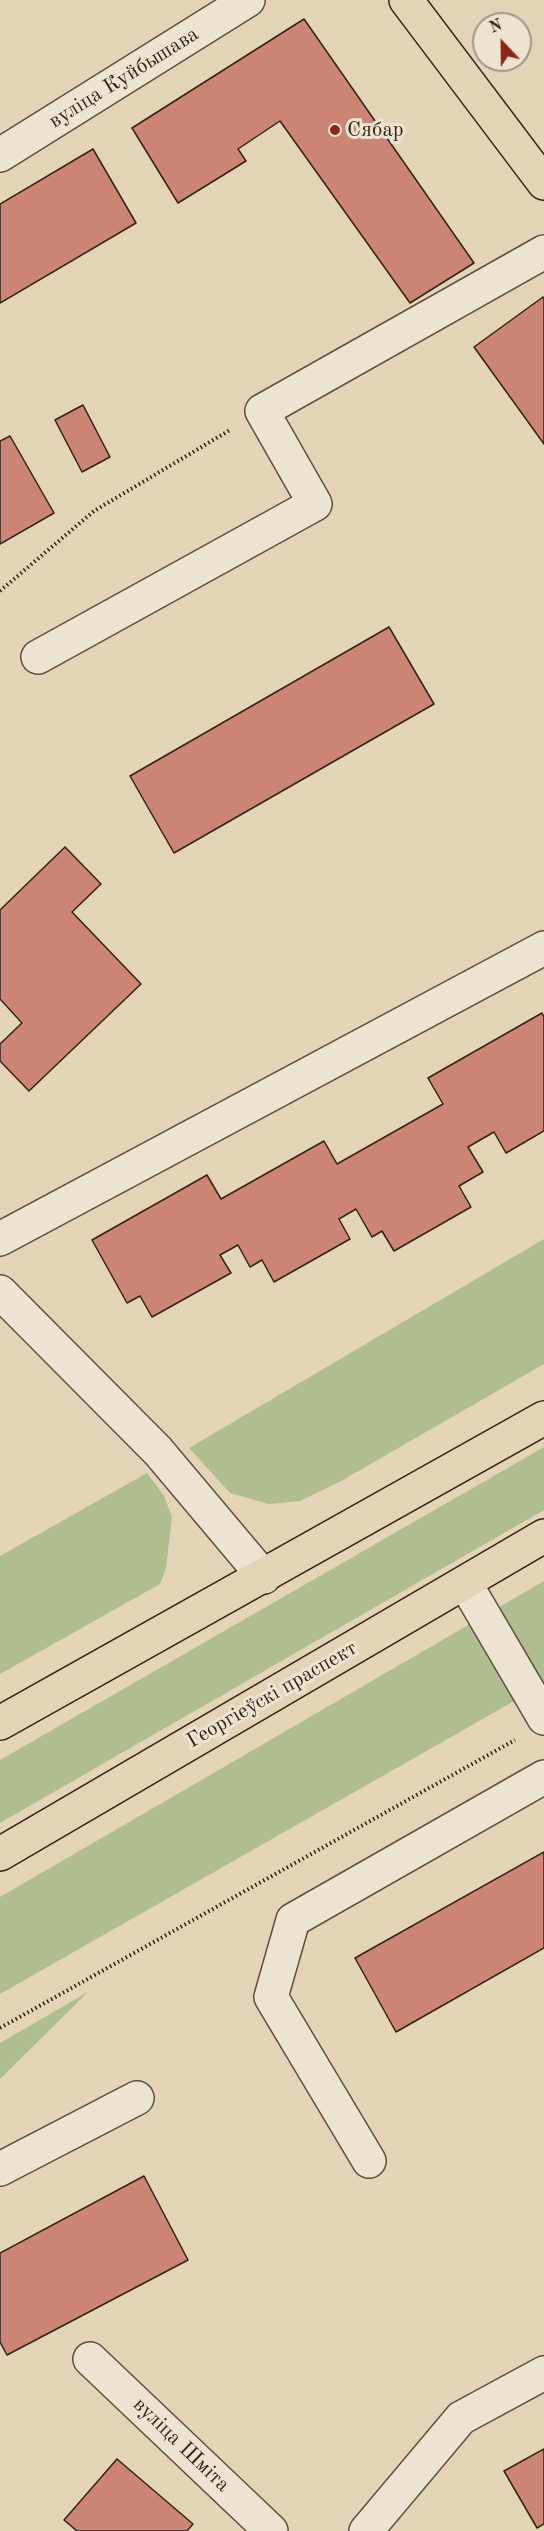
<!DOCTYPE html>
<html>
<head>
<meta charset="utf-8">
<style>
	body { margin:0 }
	#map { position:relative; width:544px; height:2531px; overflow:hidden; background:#e3d4b8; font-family:"Old Standard TT",serif }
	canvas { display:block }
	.north { position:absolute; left:472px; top:12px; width:60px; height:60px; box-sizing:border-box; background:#ede3d1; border:2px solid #a29686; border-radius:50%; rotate:338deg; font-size:16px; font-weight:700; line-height:24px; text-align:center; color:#322316 }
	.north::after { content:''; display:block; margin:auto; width:21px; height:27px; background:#8f2418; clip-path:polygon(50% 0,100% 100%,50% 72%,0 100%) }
</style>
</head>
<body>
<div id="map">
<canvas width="544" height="2531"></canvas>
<div class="north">N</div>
</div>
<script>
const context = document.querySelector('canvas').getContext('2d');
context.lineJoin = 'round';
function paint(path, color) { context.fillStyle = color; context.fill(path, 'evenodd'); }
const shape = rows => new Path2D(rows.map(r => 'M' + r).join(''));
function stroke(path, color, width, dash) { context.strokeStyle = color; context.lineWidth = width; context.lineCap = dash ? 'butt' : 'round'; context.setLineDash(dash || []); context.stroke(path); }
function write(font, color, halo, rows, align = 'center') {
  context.font = font + ' "Old Standard TT",serif'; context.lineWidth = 6; context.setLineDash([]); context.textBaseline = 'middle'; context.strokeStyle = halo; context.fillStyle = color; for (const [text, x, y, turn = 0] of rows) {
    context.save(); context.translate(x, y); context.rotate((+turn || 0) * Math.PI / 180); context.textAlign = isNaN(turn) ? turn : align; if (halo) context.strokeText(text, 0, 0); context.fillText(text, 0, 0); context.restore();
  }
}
const green = shape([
	[544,1239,544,1364,341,1481,300,1501,269,1504,230,1493,189,1448],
	[544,1447,544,1510,0,1823,0,1760],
	[147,1473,164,1496,172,1517,166,1568,160,1584,0,1674,0,1556],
	[544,1581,544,1684,0,1994,0,1897],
	[88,1992,0,2079,0,2043]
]);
const building = shape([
	[304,19,474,263,410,303,280,121,238,149,246,161,178,203,132,128,304,19],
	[93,149,136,223,0,303,0,204,93,149],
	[543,297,544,299,544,444,474,347,543,297],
	[83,405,110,457,82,472,55,420,83,405],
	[10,436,54,513,0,544,0,441,10,436],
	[389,627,434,704,174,853,130,776,389,627],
	[65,847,101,884,72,912,141,984,29,1091,0,1061,0,1044,22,1023,0,999,0,910,65,847],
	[542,1013,544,1017,544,1131,506,1153,494,1132,468,1147,483,1172,459,1186,471,1207,394,1251,382,1231,372,1237,356,1209,339,1219,350,1239,274,1282,262,1260,250,1267,238,1245,220,1255,231,1273,152,1317,140,1296,127,1303,92,1240,207,1175,221,1199,324,1141,337,1164,443,1104,428,1078,542,1013],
	[544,1852,544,1948,396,2032,355,1958,544,1852],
	[144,2176,188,2260,7,2355,0,2342,0,2253,144,2176],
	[544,2449,544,2524,537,2528,504,2471,544,2449],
	[117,2459,193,2524,187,2531,77,2531,64,2520,117,2459]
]);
const path = shape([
	[0,591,94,511,230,430],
	[0,2028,515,1740]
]);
const minor = shape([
	[0,155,248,0],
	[38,657,315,504,262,411,544,252],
	[0,1239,544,948],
	[0,1292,158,1451,264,1577],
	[465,1583,544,1718],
	[369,2161,271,1997,293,1920,544,1777],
	[0,2169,137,2098],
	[90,2359,271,2531],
	[366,2531,461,2418,544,2373]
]);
const major = shape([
	[406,0,544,183],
	[0,1723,544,1418],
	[0,1854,544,1536]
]);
const markers = [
	[335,130,6,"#8f2418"]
];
const streetNames = [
	["вуліца Куйбышава",124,78,-32],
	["Георгіеўскі праспект",272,1695,-30],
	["вуліца Шміта",181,2445,44]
];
const poiNames = [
	["Сябар",347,130]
];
paint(green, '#b0bd91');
paint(building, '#cb8476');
stroke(building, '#322316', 1.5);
stroke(minor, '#5e4f3e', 36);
stroke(major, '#322316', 36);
stroke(path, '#322316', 4, [1.5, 3]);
stroke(minor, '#ede3d1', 33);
stroke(major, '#e3d4b8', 33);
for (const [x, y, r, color] of markers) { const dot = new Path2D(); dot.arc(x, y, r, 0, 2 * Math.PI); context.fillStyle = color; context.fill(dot); stroke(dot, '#ede3d1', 2); }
write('21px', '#322316', '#ede3d1', streetNames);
write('21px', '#322316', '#ede3d1', poiNames, 'left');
</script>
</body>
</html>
